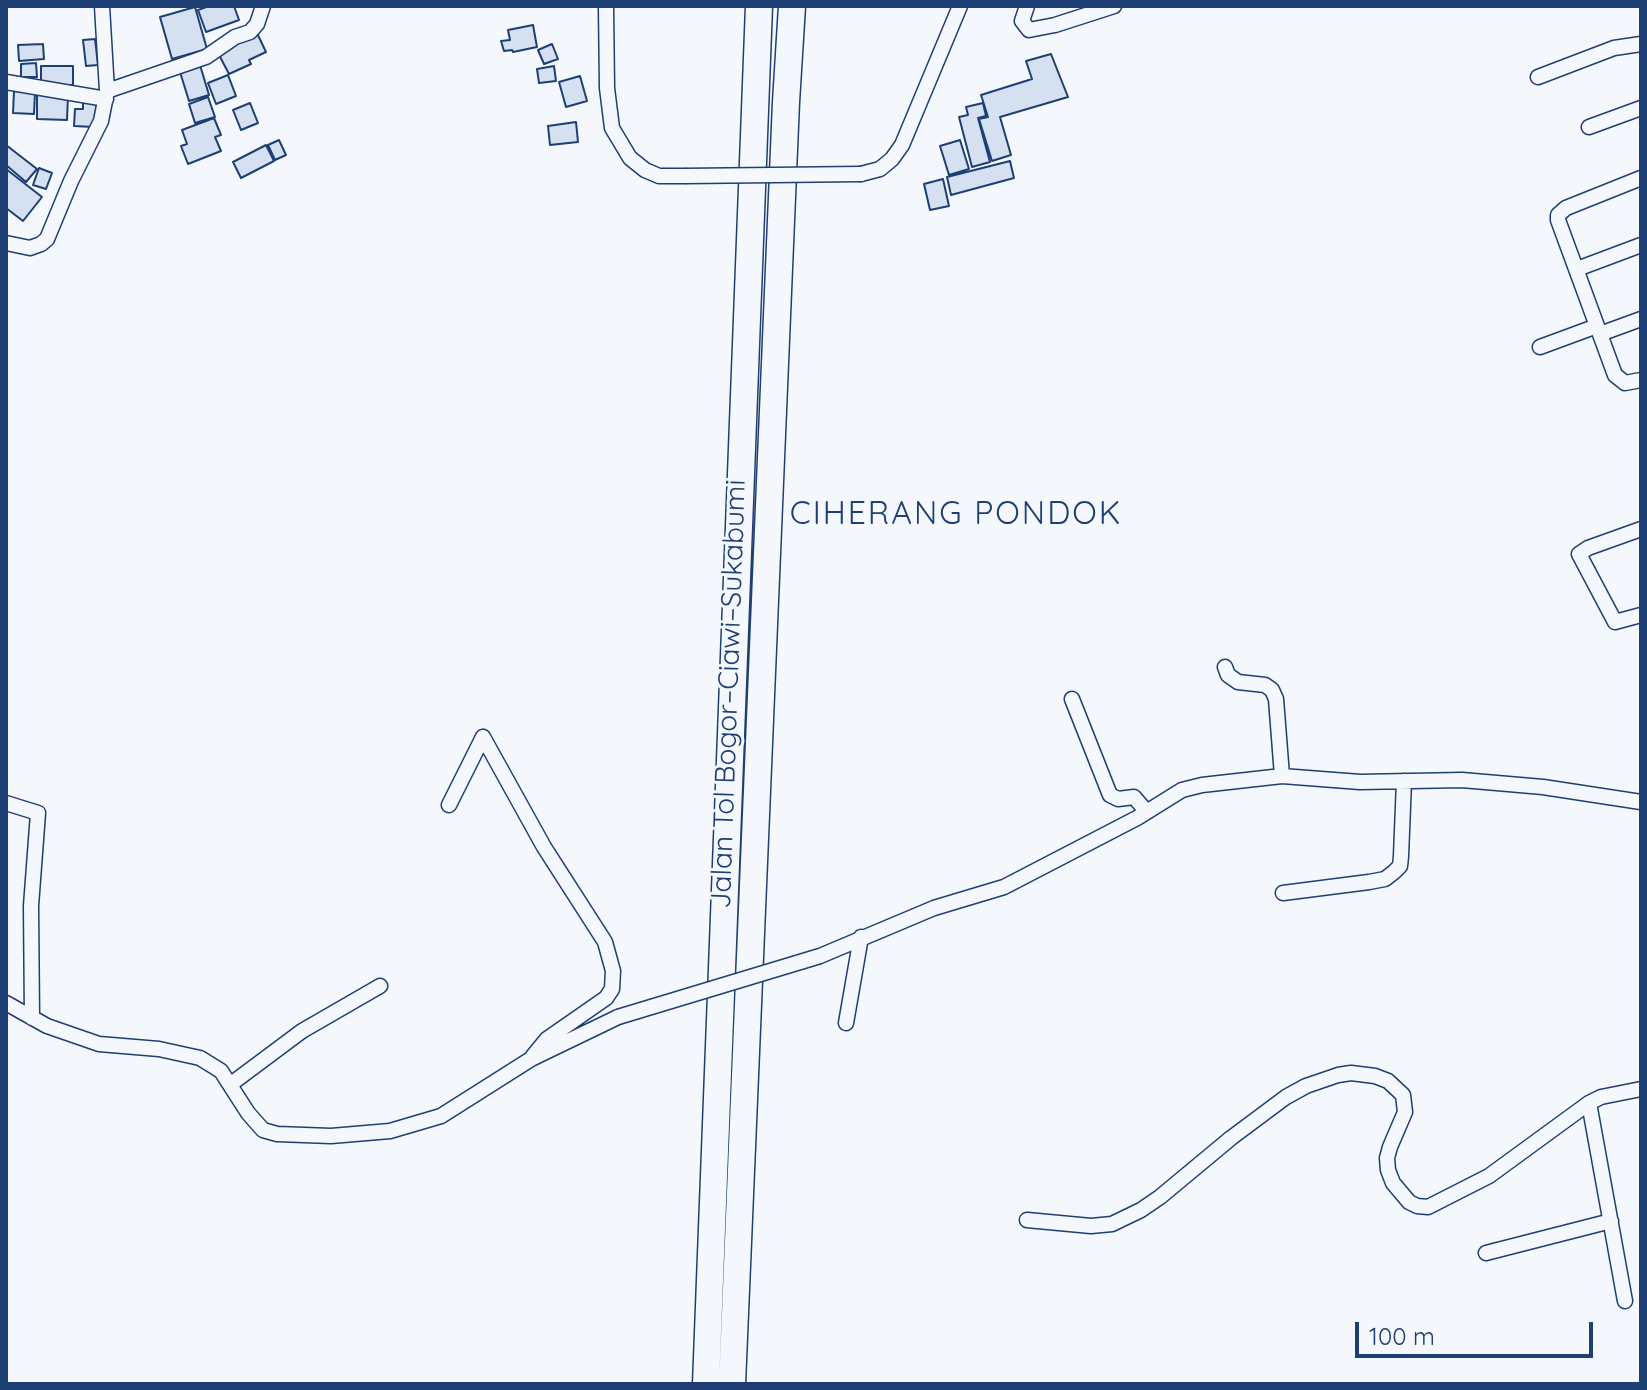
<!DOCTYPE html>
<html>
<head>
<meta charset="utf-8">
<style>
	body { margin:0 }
	#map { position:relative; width:1647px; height:1390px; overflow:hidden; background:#f4f7fb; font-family:Quicksand,sans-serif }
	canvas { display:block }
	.frame { position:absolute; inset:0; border:8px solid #1d3f73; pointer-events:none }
	.scale { position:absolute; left:1355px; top:1322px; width:238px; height:36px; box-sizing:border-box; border:4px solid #1d3f73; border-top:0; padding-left:10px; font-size:24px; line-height:28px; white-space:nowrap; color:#1d3f73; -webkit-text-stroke:6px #f4f7fb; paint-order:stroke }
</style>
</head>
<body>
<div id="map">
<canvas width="1647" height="1390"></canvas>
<div class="frame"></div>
<div class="scale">100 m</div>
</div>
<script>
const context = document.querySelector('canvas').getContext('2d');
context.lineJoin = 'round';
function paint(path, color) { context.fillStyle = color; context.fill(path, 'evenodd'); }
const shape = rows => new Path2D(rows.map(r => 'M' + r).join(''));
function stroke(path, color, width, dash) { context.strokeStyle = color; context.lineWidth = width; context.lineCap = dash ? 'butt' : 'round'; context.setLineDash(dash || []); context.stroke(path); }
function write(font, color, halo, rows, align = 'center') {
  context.font = font + ' Quicksand,sans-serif'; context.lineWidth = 6; context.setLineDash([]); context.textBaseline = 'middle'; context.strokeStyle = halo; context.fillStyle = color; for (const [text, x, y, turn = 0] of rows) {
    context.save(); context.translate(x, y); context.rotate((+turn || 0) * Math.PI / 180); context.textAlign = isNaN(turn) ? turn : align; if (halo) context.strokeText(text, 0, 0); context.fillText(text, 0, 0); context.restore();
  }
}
const building = shape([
	[209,6,234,6,239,20,206,32,198,10,209,6],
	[195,7,207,49,172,59,160,17,195,7],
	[533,25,537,47,513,52,512,50,504,51,501,41,510,40,508,30,533,25],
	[256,31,266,52,249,60,251,64,229,74,218,53,256,31],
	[95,39,98,65,86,66,83,40,95,39],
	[43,44,44,59,19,61,18,45,43,44],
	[552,44,558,59,544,64,538,50,552,44],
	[1051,54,1068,97,1000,117,1011,155,992,161,979,119,988,117,981,95,1032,79,1026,61,1051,54],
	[36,63,37,77,21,77,21,64,36,63],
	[200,65,209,95,189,101,180,72,200,65],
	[41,66,73,66,73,85,41,85,41,66],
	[554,66,556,81,539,83,537,69,554,66],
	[228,75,236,96,216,104,208,83,228,75],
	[580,76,587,101,566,107,559,82,580,76],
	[14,91,35,92,34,114,13,113,14,91],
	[37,94,68,95,67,120,37,119,37,94],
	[208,97,215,117,195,123,189,104,208,97],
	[83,101,97,102,94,127,74,126,75,109,83,109,83,101],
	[250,103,258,123,241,130,233,110,250,103],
	[983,103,986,116,978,118,990,162,972,167,959,117,968,115,966,107,983,103],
	[214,118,221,135,215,137,221,151,188,164,181,146,187,144,182,130,214,118],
	[576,122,578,142,550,145,548,126,576,122],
	[279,140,286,155,275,160,268,145,279,140],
	[960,140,969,169,949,175,940,146,960,140],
	[6,145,37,169,26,182,6,165,6,145],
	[266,145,274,161,241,178,233,162,266,145],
	[1010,161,1014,178,951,195,947,177,1010,161],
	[39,168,52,173,46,189,33,185,39,168],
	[6,169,42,197,23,221,6,208,6,169],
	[943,179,949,206,930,210,924,184,943,179]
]);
const street = shape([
	[102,6,107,91],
	[606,6,607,88,612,128,630,158,645,170,659,176,685,176],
	[1027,6,1022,21,1029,30,1055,25,1114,6],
	[1538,77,1614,48,1641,44],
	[6,82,106,99],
	[1589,127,1641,108],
	[861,174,880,169,892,159,902,145,960,6],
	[1641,178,1566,208,1558,215,1558,220,1615,375,1625,383,1641,380],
	[6,243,30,248,41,244,47,239,71,181,101,121,107,91,206,57,235,37,250,32,257,24,263,6],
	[1577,269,1641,245],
	[1600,334,1641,319],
	[1540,347,1597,326],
	[1641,529,1588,548,1579,554,1615,622,1641,615],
	[1225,667,1228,675,1238,682,1265,685,1272,690,1276,699,1282,776],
	[1072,699,1110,795,1118,799,1134,797,1147,812],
	[483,737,544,847,605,942,613,971,612,989,606,998,547,1039,533,1056],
	[6,803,38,813,31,906,32,1018],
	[449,805,483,737],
	[1283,893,1369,882,1385,879,1394,872,1400,866,1401,856,1404,781],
	[820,956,934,908,1004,887,1137,818,1182,790,1202,785,1282,776,1360,782,1462,780,1543,787,1641,802],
	[6,1003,47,1026,99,1044,159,1049,200,1058,221,1071,248,1113,263,1130,277,1134,331,1136,390,1131,441,1116,531,1059,618,1017],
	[846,1023,861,937],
	[231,1084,302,1031,380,986],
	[1589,1103,1625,1301],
	[1027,1220,1091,1226,1112,1224,1141,1210,1160,1197,1231,1138,1286,1097,1306,1086,1338,1075,1351,1073,1375,1076,1388,1081,1403,1095,1405,1112,1390,1147,1387,1158,1388,1170,1393,1183,1409,1202,1417,1206,1428,1207,1489,1176,1589,1103,1601,1097,1641,1089],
	[1486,1253,1611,1221]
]);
const highway = shape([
	[706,1384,759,6],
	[732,1384,786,102,792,6]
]);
const streetBridge = shape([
	[685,176,861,174],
	[618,1017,820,956]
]);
const streetNames = [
	["Jalan Tol Bogor–Ciawi–Sukabumi",729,694,-88]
];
const quarterNames = [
	["CIHERANG PONDOK",956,514]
];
paint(building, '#d5e0f0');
stroke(building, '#1d3f73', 2);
stroke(street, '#1d3f73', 17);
stroke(highway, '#1d3f73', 29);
stroke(street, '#f4f7fb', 14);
stroke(highway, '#f4f7fb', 26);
stroke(streetBridge, '#1d3f73', 17, []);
stroke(streetBridge, '#f4f7fb', 14);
write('28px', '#1d3f73', '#f4f7fb', streetNames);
context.letterSpacing = '2px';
write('32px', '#1d3f73', '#f4f7fb', quarterNames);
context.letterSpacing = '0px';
</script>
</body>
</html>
